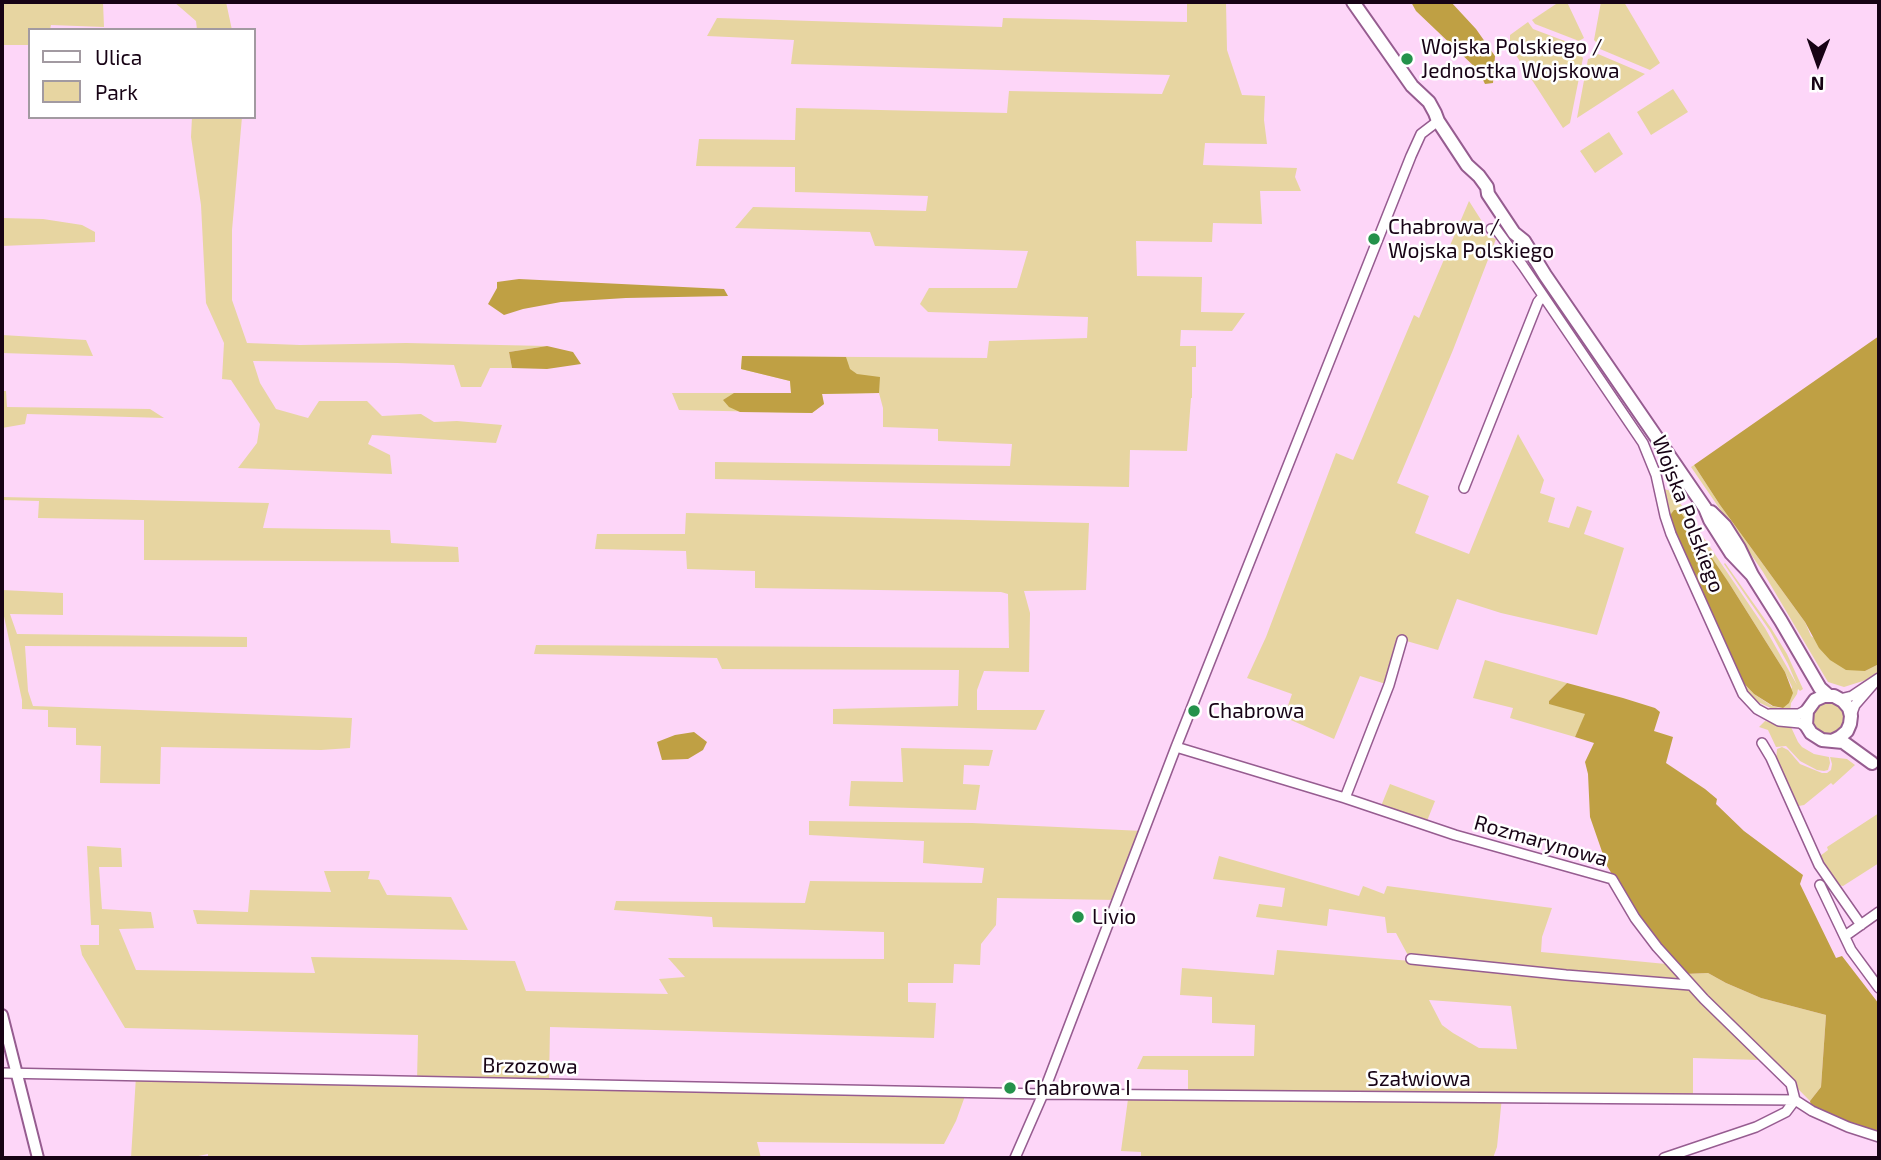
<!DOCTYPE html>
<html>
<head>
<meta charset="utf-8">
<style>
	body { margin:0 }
	#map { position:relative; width:1881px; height:1160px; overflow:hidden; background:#fdd6f8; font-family:"Exo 2",sans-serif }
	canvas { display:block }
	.frame { position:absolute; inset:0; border:4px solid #170315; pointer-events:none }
	.legend { position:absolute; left:28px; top:28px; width:228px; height:91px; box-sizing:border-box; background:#fff; border:2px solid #a29aa1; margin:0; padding:9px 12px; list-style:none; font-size:21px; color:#170315 }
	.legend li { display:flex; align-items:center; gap:14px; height:35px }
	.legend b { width:35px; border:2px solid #a29aa1 }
	.north { position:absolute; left:1783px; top:28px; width:70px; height:70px; -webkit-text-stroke:5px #fff; paint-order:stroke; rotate:181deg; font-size:19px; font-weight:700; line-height:28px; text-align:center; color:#170315 }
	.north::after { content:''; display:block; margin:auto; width:24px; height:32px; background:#170315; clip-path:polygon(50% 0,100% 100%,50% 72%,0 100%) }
</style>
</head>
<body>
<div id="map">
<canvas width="1881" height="1160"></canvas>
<div class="frame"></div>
<ul class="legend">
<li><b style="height:9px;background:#fff"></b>Ulica</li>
<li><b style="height:19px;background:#e7d5a1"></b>Park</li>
</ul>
<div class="north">N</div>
</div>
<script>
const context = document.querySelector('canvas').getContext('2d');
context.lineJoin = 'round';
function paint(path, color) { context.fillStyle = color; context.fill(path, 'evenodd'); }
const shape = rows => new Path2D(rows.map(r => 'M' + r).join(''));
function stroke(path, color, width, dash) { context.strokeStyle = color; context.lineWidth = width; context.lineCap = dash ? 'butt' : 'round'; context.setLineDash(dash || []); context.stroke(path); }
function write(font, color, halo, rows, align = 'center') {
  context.font = font + ' "Exo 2",sans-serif'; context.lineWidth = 5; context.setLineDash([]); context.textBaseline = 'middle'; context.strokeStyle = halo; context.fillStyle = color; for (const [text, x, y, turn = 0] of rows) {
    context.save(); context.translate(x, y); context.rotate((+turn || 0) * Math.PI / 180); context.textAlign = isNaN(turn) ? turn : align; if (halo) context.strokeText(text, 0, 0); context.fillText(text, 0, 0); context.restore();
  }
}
const green = shape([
	[2,2,103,2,104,27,51,25,50,30,30,30,30,45,2,45],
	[174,2,226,2,232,30,197,30,196,21],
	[1187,2,1226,2,1227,50,1242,95,1265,96,1264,120,1267,144,1205,143,1203,165,1297,168,1295,177,1301,191,1260,191,1262,224,1213,223,1212,242,1136,241,1137,276,1202,277,1201,312,1245,313,1232,331,1181,330,1180,346,1196,346,1196,367,1192,367,1192,398,1191,398,1187,451,1130,450,1129,487,715,479,715,462,1010,466,1012,444,938,441,938,429,883,427,883,408,879,393,822,394,824,404,812,413,679,410,672,393,791,393,790,381,741,369,742,356,987,358,989,341,1087,338,1088,317,928,312,920,304,929,288,1017,288,1028,251,875,246,870,232,735,228,753,207,926,211,928,196,795,192,795,167,696,166,699,139,795,140,796,108,1007,113,1009,91,1162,94,1170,75,791,64,794,40,707,36,717,18,1002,27,1003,18,1187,22],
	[1559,2,1567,2,1584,38,1579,41,1535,24,1532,20],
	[1601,2,1624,2,1660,63,1650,70,1600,49,1598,44,1594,40],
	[1528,22,1533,29,1578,46,1578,52,1583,58,1570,123,1563,128,1510,46,1510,35],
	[1598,54,1645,74,1577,118,1588,59,1595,57],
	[1673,89,1688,112,1651,135,1637,112],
	[192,117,242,117,232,230,232,300,247,343,300,345,406,343,547,346,509,352,512,368,490,368,481,387,461,387,454,365,397,363,253,361,260,383,276,409,308,418,319,401,367,401,382,416,421,414,434,422,457,421,502,425,496,443,372,435,368,444,390,455,392,474,238,468,257,443,260,424,231,380,222,379,224,343,206,303,201,205,191,137],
	[1609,132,1623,154,1595,173,1580,151],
	[1469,201,1483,223,1479,233,1496,239,1453,350,1397,483,1429,496,1415,533,1469,554,1518,434,1544,480,1540,493,1555,498,1548,522,1569,528,1577,506,1592,511,1584,534,1624,548,1597,635,1501,613,1457,599,1438,650,1403,640,1389,685,1360,676,1334,739,1284,717,1292,694,1247,678,1266,637,1336,453,1353,460,1414,315,1419,318],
	[2,218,43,219,82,225,95,232,95,242,2,246],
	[2,335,86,340,93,356,2,353],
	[2,391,6,391,7,407,150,409,164,418,27,414,25,424,2,428],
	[1694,465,1720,505,1805,622,1811,636,1865,671,1879,664,1879,671,1866,680,1844,687,1828,682,1763,572,1691,467],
	[1664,489,1671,491,1676,497,1765,628,1797,685,1788,664,1770,631,1724,564,1725,563,1771,628,1787,654,1803,689,1800,691,1798,689,1797,694,1791,703,1790,712,1775,710,1758,702,1745,690,1736,675,1754,694,1772,706,1780,708,1783,708,1792,687,1785,672,1729,583,1670,522],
	[2,497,269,503,263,528,390,530,391,543,458,547,459,562,144,560,144,520,38,518,39,501,2,500],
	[686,513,1089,523,1086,590,1024,591,1030,613,1029,672,984,671,977,690,977,710,1045,710,1036,730,833,724,833,709,958,706,959,670,722,669,717,658,534,654,536,645,1009,648,1008,594,1001,592,755,588,755,571,687,569,686,551,595,549,597,534,685,534],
	[2,590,63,593,63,615,10,614,17,634,247,637,247,647,25,646,28,691,33,706,352,718,350,748,321,750,161,747,160,784,100,783,101,746,76,745,76,728,48,727,48,710,22,709,22,700,2,607],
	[1485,660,1567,683,1549,701,1586,714,1575,737,1510,718,1513,708,1473,698],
	'1811 719a17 17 0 1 1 34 0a17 17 0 1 1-34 0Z',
	[1765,721,1791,727,1798,742,1802,747,1814,754,1829,757,1830,763,1828,770,1824,771,1817,770,1800,761,1786,746,1776,747,1768,730,1759,727],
	[1782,747,1788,750,1800,764,1822,773,1827,773,1831,770,1832,764,1830,757,1847,759,1855,765,1833,785,1831,783,1804,805,1799,806,1796,804,1776,761,1777,749],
	[901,748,993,750,989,766,964,765,963,784,980,785,976,810,849,806,851,781,903,782],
	[1390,784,1435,801,1425,826,1381,806],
	[1879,813,1879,863,1843,886,1837,885,1821,862,1820,856,1828,850,1827,847],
	[809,821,972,823,1143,831,1117,900,997,898,996,925,981,944,980,965,954,964,953,983,908,983,908,1002,936,1003,934,1038,550,1027,549,1083,1043,1094,1188,1091,1188,1070,1137,1069,1143,1056,1254,1056,1255,1025,1212,1023,1212,997,1180,995,1182,968,1274,975,1277,950,1411,961,1396,933,1387,933,1385,917,1329,909,1327,926,1256,917,1259,904,1282,907,1285,888,1213,879,1219,856,1359,896,1363,886,1384,894,1387,886,1552,908,1542,937,1541,952,1666,964,1760,1060,1693,1058,1693,1095,1502,1097,1497,1147,1493,1158,1277,1156,1276,1158,1141,1158,1141,1152,1121,1151,1128,1099,965,1096,956,1121,944,1144,757,1142,761,1158,208,1158,208,1154,189,1158,131,1158,136,1076,417,1081,418,1035,125,1028,82,955,80,945,99,945,99,925,91,925,87,846,121,848,122,867,99,867,102,909,151,912,154,928,119,929,136,970,315,973,311,957,515,961,526,991,668,994,659,979,685,977,668,958,884,959,884,932,713,927,712,917,614,910,616,901,805,903,810,881,982,883,984,868,923,863,924,841,809,835],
	[1429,1000,1511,1006,1517,1049,1479,1048,1453,1033,1442,1025],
	[324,871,370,871,368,879,379,880,387,895,451,897,468,930,197,924,193,910,248,912,250,890,331,892],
	[1708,973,1726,983,1761,998,1826,1015,1821,1087,1810,1101,1684,974]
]);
const forest = shape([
	[1411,2,1451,2,1476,29,1495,56,1493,83,1485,84,1478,70,1416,11],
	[519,279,724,289,728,296,626,298,561,302,523,309,504,315,488,304,497,288,497,282],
	[1879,336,1879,664,1865,671,1846,670,1830,660,1819,648,1805,622,1720,505,1694,465],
	[547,346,573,352,581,364,547,369,512,368,509,352],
	[742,356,846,357,850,369,857,374,880,377,879,393,822,394,824,404,812,413,740,412,729,407,723,400,734,393,791,393,790,381,741,369],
	[1674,510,1679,510,1729,583,1785,672,1793,693,1789,703,1783,708,1773,706,1754,694,1736,675,1670,522,1671,514],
	[1567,683,1623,698,1655,708,1660,712,1654,731,1673,737,1666,763,1705,789,1717,799,1716,804,1744,831,1803,875,1800,884,1836,958,1842,956,1879,1004,1879,1137,1812,1111,1810,1101,1821,1087,1826,1015,1761,998,1726,983,1708,973,1684,974,1640,920,1607,866,1590,817,1588,774,1585,762,1594,743,1575,737,1585,714,1549,704,1549,701],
	[694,732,707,742,703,750,688,759,662,760,657,742,675,735]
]);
const minor = shape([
	[1491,229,1496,229,1523,266,1643,443,1656,475,1665,516,1671,534,1743,694,1757,709,1779,721,1800,723,1808,728],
	[1464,488,1538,302,1543,296],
	[1840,699,1852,696,1879,678],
	[1770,714,1799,714,1808,709],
	[1851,716,1855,705,1875,682],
	[1762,743,1771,758,1819,865,1861,925],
	[1176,747,1345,798,1455,835,1612,879,1635,918,1657,947,1704,999,1791,1084,1795,1100,1812,1111,1848,1127,1879,1137],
	[1345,798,1389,685,1402,640],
	[1820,885,1851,950,1879,988],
	[1845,936,1879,912],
	[1411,959,1566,975,1690,985],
	[2,1073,1043,1094,1795,1100],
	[1015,1158,1043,1094,1176,747,1411,156,1421,134,1438,121],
	[1664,1158,1756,1127,1786,1112,1795,1100]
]);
const tertiary = shape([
	[2,1015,38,1158]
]);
const secondary = shape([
	[1353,2,1412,86,1429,102,1435,113,1438,121,1467,165,1479,176,1487,187,1488,194,1514,233,1524,241,1545,275,1705,508,1710,520,1731,553,1752,575],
	[1711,512,1725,526,1739,548,1752,575,1781,621,1820,688,1829,696],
	[1832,741,1840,737,1847,731,1850,724,1851,716,1849,708,1843,701,1834,696,1824,696,1815,700,1807,711,1806,725,1811,733,1822,740,1843,742,1872,763]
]);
const markers = [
	[1407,59,7,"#24924b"],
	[1374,239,7,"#24924b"],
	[1194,711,7,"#24924b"],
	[1078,917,7,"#24924b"],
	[1010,1088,7,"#24924b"]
];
const poiNames = [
	["Wojska Polskiego /",1421,47],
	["Jednostka Wojskowa",1421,71],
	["Chabrowa /",1388,227],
	["Wojska Polskiego",1388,251],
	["Chabrowa",1208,711],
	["Livio",1092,917],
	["Chabrowa I",1024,1088]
];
const streetNames = [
	["Wojska Polskiego",1688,514,69],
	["Rozmarynowa",1541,841,16],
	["Brzozowa",530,1066,1],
	["Szałwiowa",1419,1079]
];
paint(green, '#e7d5a1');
paint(forest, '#bfa044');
stroke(minor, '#965c90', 12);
stroke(tertiary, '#965c90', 14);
stroke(secondary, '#965c90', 16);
stroke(minor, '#fff', 9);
stroke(tertiary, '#fff', 10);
stroke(secondary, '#fff', 12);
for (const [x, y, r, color] of markers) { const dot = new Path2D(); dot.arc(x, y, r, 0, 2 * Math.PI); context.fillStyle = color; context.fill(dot); stroke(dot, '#fff', 2.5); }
write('21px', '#170315', '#fff', poiNames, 'left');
write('21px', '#170315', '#fff', streetNames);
</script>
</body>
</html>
